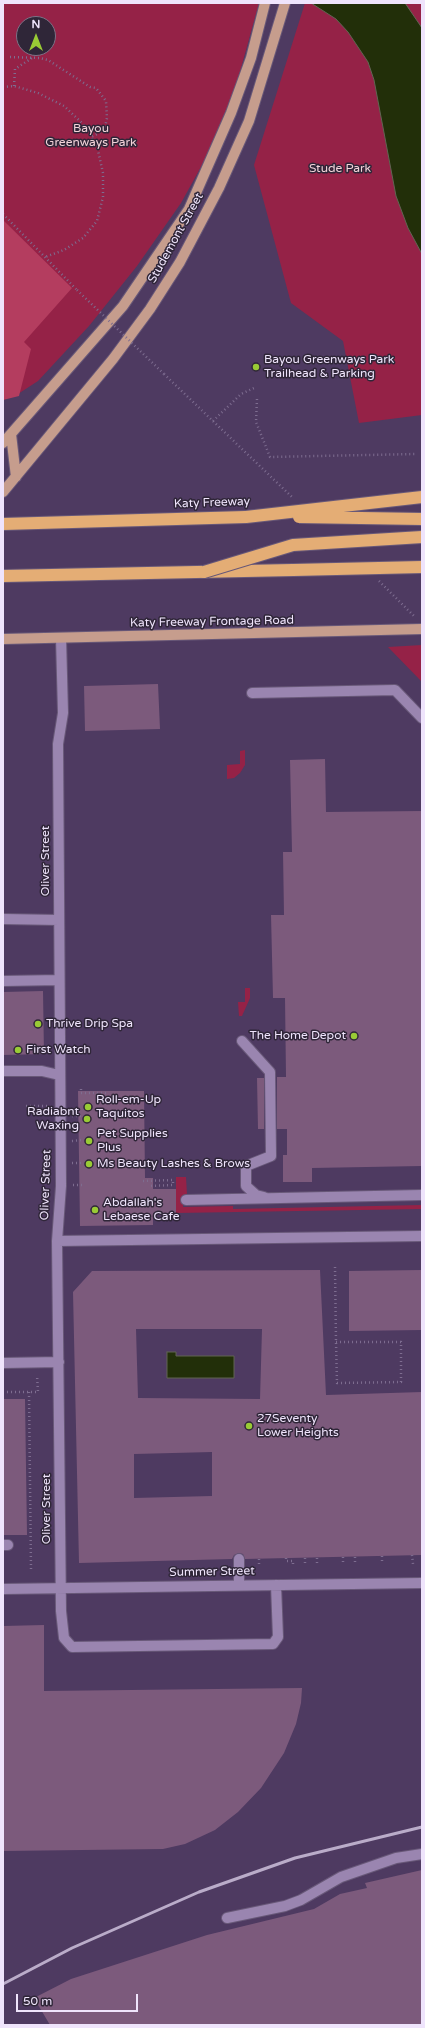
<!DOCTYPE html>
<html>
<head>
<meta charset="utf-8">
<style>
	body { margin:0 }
	#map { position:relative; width:425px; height:2028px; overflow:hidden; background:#4e3a61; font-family:"Varela Round",sans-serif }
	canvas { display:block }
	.frame { position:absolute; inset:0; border:4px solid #efe4fc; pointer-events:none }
	.north { position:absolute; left:16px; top:16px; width:40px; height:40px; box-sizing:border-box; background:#2f2638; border:1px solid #7c7286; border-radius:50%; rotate:0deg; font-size:11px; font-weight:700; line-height:16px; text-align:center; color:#efe4fc }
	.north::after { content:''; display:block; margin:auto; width:14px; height:18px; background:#99cb35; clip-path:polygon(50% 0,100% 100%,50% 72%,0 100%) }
	.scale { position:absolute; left:16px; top:1994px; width:122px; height:18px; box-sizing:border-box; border:2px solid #efe4fc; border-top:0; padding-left:5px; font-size:12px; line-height:14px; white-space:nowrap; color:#efe4fc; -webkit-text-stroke:3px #2f2638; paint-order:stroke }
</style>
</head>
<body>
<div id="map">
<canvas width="425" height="2028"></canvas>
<div class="frame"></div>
<div class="north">N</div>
<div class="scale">50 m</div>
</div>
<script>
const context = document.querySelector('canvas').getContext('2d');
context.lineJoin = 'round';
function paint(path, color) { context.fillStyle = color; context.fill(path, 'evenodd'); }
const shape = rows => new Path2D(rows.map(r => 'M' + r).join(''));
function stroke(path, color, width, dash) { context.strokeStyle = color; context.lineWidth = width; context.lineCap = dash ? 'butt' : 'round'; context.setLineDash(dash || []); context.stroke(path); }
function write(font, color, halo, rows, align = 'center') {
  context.font = font + ' "Varela Round",sans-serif'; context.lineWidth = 3; context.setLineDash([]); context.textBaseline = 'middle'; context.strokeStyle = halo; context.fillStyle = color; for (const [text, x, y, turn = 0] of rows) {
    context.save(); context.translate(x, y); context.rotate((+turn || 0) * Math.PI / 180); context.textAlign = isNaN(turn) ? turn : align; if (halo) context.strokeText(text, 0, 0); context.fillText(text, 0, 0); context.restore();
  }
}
const green = shape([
	[3,3,259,3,238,79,227,110,207,156,181,203,137,266,89,326,38,381,18,394,3,400],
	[24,24,48,24,48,48,24,48],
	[305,3,422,3,422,415,359,423,343,341,291,303,254,165],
	[422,645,422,682,388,647],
	[245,750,245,765,240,773,234,778,227,779,227,765,240,764,240,751],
	[245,988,250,988,250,998,242,1016,239,1016,238,1002,245,1002],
	[176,1177,186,1177,187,1195,183,1195,183,1207,233,1206,233,1209,422,1205,422,1209,176,1213]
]);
const forest = shape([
	[3,220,72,288,24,342,31,349,19,396,3,400]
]);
const water = shape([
	[311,3,405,3,422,28,422,254,408,228,396,196,374,80,368,62,348,32,336,19,311,3],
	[167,1352,176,1352,176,1356,234,1356,234,1378,167,1378,167,1352]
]);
const building = shape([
	[158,684,160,729,85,731,84,686],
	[325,759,326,812,422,811,422,1166,312,1168,312,1182,283,1182,283,1155,287,1155,287,1129,277,1129,277,1077,286,1077,285,998,273,998,271,915,284,915,283,852,292,852,290,760],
	[43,991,44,1054,3,1055,3,992],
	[257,1078,264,1078,264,1129,258,1129],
	[78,1091,144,1091,145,1178,153,1178,153,1189,176,1189,176,1213,153,1213,153,1225,80,1226],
	[320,1270,326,1395,422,1392,422,1555,245,1559,243,1554,239,1553,234,1555,232,1559,79,1563,73,1292,92,1271],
	[136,1329,262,1329,260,1399,138,1398],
	[212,1452,212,1496,134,1498,134,1454],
	[422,1270,422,1330,349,1331,349,1271],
	[3,1399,25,1399,27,1535,3,1535],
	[44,1625,44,1691,302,1688,301,1703,296,1724,284,1753,261,1788,238,1812,215,1830,185,1844,163,1849,3,1851,3,1626],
	[422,1870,422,2025,50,2025,34,1998,71,1979,207,1935,314,1909,340,1894,367,1888,365,1883]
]);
const path = shape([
	[10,57,40,58,48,60,90,87,96,88,106,101,107,118,105,127,99,133,91,137],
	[14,86,15,69,32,58],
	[3,87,14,86,38,93,64,106,83,124,97,146,103,173,103,197,97,221,83,238,64,250,45,257],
	[3,214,77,290],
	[164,374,292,497],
	[257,399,256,422,270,457,416,454],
	[213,421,241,394,254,388],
	[379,581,414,616],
	[81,1089,81,1093,107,1093],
	[26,1106,47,1106],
	[72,1116,81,1116],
	[72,1141,82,1140],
	[72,1163,82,1163],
	[143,1181,173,1180,173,1185,149,1186],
	[73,1185,82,1185],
	[335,1267,336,1342,337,1383,401,1382,401,1342,336,1342],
	[3,1392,38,1392,37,1375],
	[29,1392,31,1569],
	[412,1555,413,1564],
	[382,1556,382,1564],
	[343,1557,343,1565],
	[355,1557,355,1564],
	[286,1558,286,1561,293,1561,293,1565],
	[305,1558,305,1565],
	[317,1558,317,1565],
	[259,1559,259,1565]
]);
const minor = shape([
	[61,638,63,713,58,744,61,1186,57,1241,61,1611,64,1638,72,1647,273,1644,278,1637,276,1585],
	[252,693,395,690,422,718],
	[3,919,59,920],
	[3,981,59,980],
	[242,1041,270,1072,271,1156,246,1166,246,1186,256,1195,264,1197],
	[3,1071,42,1071,59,1075],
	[186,1200,422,1195],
	[57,1241,422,1236],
	[3,1363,59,1362],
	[3,1545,8,1545],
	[239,1559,239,1585],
	[3,1589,422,1583],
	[227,1918,285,1906,301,1900,341,1877,396,1858,422,1854]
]);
const major = shape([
	[11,434,16,477],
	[3,443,123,306,189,209,231,113,251,58,265,3],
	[3,492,113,359,150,309,180,262,219,188,249,121,285,3],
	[3,639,422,629]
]);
const highway = shape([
	[3,524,246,517],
	[3,576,293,570]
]);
const rail = shape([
	[3,1984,72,1948,199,1892,295,1858,422,1827]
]);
const pathBridge = shape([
	[77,290,164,374]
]);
const highwayBridge = shape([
	[246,517,422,497],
	[299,517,422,519],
	[293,570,422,567],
	[204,572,293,545,422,537]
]);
const markers = [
	[256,367,4,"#99cb35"],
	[38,1024,4,"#99cb35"],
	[354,1036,4,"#99cb35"],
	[18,1050,4,"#99cb35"],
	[88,1107,4,"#99cb35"],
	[87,1119,4,"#99cb35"],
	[89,1141,4,"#99cb35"],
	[89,1164,4,"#99cb35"],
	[95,1210,4,"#99cb35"],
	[249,1426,4,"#99cb35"]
];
const parkNames = [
	["Bayou",91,129],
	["Greenways Park",91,143],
	["Stude Park",340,169]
];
const streetNames = [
	["Studemont Street",176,238,-61],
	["Katy Freeway",212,503,-2],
	["Katy Freeway Frontage Road",212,622,-1],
	["Oliver Street",46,861,-90],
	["Oliver Street",46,1185,-88],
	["Oliver Street",47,1509,-90],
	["Summer Street",212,1572,-1]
];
const poiNames = [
	["Bayou Greenways Park",264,360],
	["Trailhead & Parking",264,374],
	["Thrive Drip Spa",46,1024],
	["The Home Depot",346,1036,"right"],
	["First Watch",26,1050],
	["Roll-em-Up",96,1100],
	["Taquitos",96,1114],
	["Radiabnt",79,1112,"right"],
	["Waxing",79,1126,"right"],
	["Pet Supplies",97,1134],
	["Plus",97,1148],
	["Ms Beauty Lashes & Brows",97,1164],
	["Abdallah's",103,1203],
	["Lebaese Cafe",103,1217],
	["27Seventy",257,1419],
	["Lower Heights",257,1433]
];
paint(green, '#952247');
paint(forest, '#b43d5f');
paint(water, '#222f09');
stroke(water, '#606552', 1);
paint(building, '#7c5a7c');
stroke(minor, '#685878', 12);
stroke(major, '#685878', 12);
stroke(highway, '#685878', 14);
stroke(path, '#7e6d90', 2.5, [1, 3]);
stroke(minor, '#9a85b0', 10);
stroke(major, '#c69d8d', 10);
stroke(highway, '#e4ad75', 12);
stroke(rail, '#baacc9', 3);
stroke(highwayBridge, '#685878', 14, []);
stroke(pathBridge, '#7e6d90', 2.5, [1, 3]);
stroke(highwayBridge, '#e4ad75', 12);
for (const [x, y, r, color] of markers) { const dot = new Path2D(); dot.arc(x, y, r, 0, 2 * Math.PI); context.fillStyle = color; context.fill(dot); stroke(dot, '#2f2638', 1.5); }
write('12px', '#f4d3d9', '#2f2638', parkNames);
write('12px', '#efe4fc', '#2f2638', streetNames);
write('12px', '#efe4fc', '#2f2638', poiNames, 'left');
</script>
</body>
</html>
